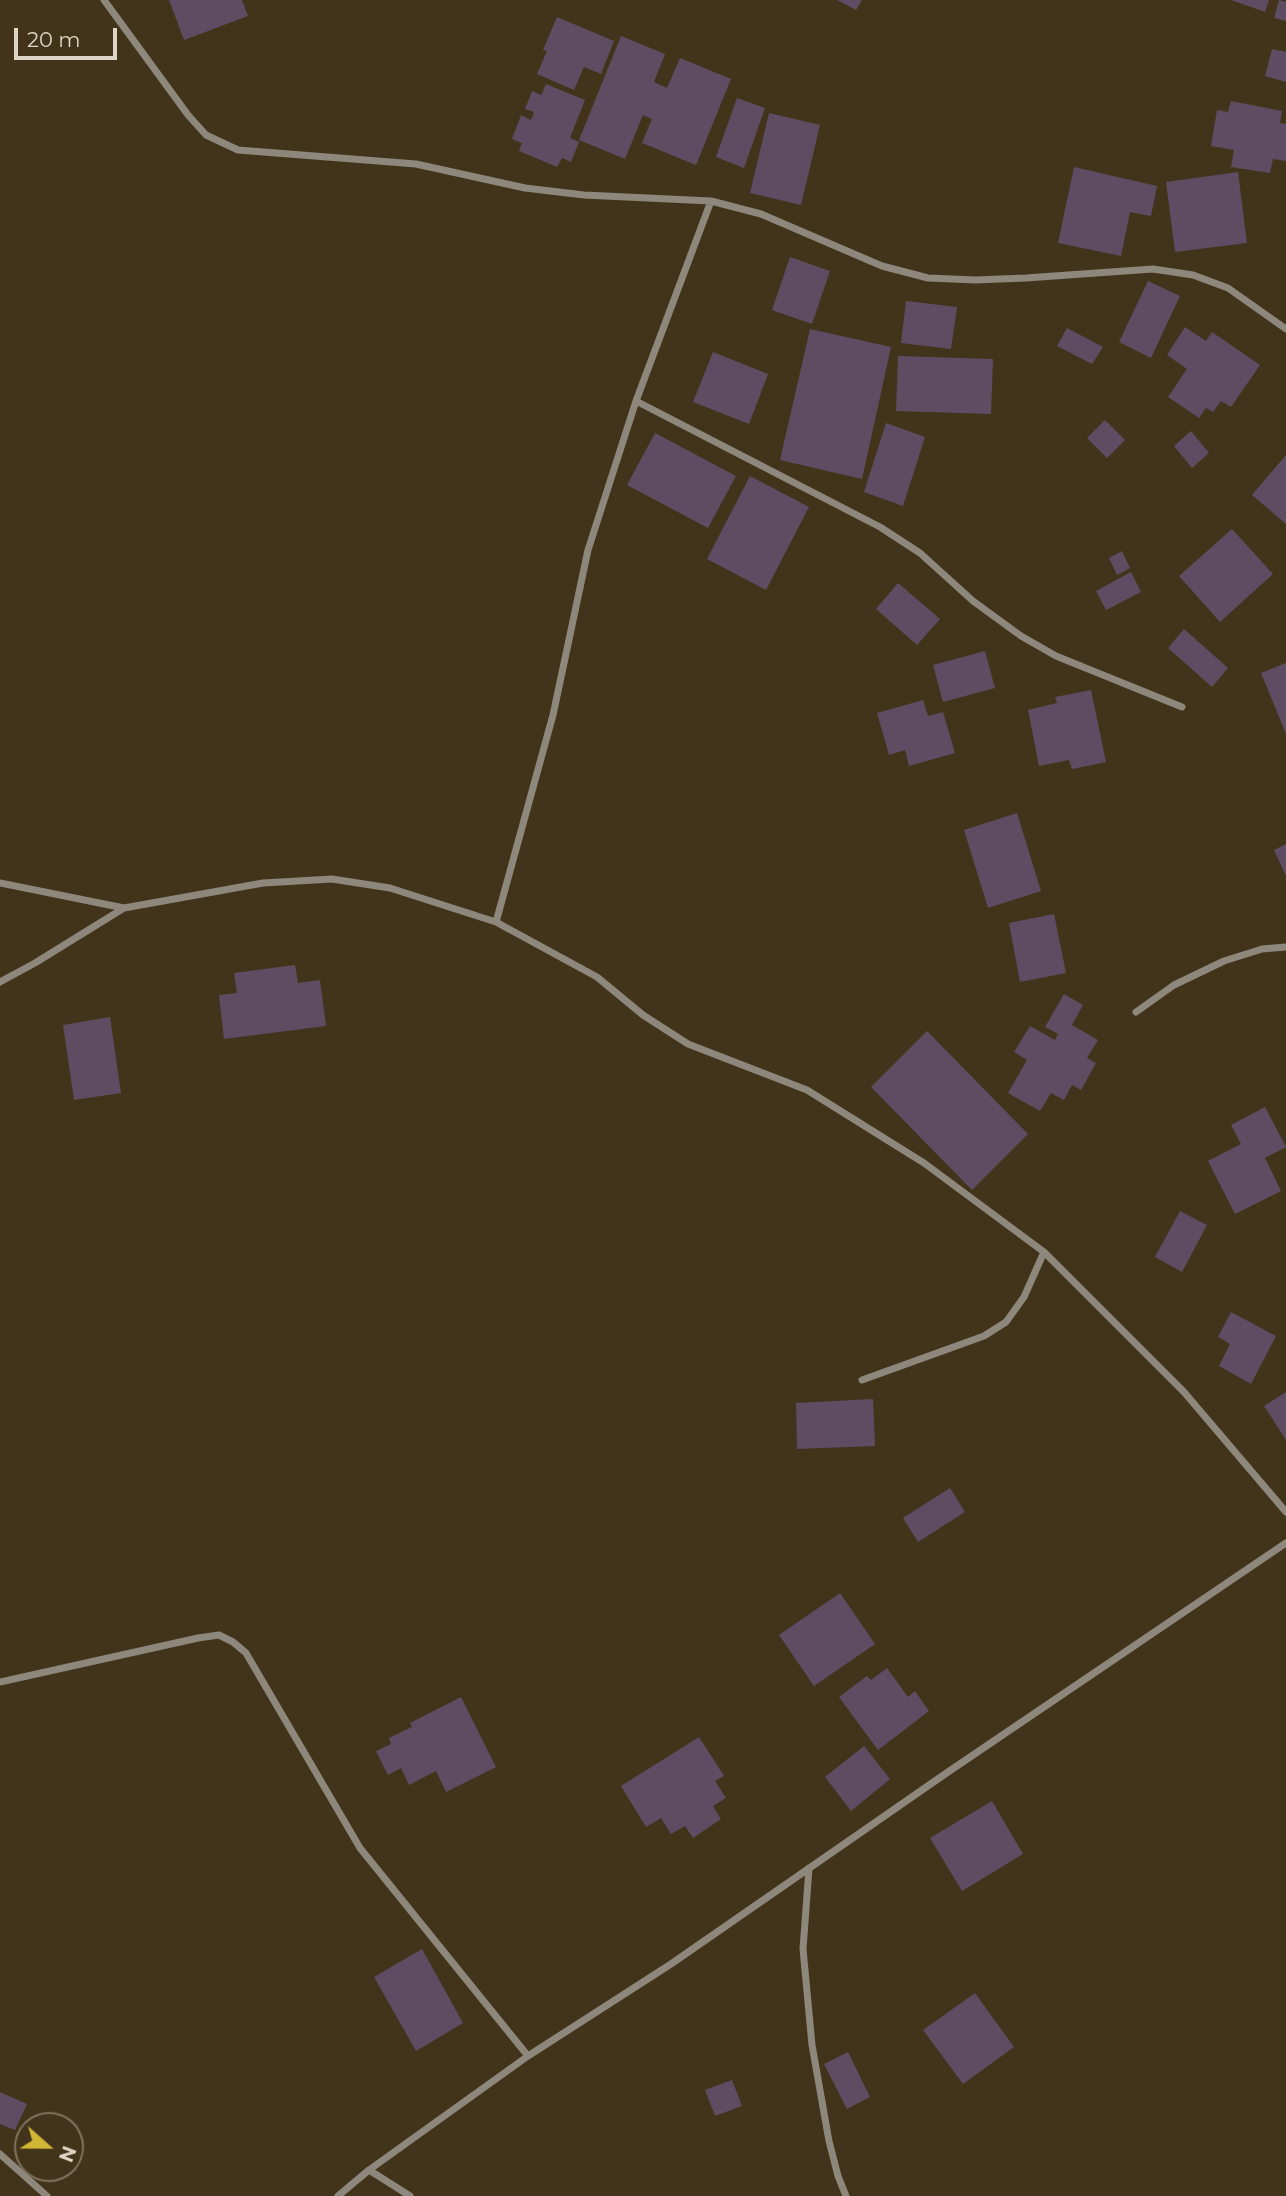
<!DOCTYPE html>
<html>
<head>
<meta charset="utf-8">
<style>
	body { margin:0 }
	#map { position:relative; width:1286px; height:2196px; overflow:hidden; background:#42341b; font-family:Montserrat,sans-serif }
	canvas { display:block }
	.north { position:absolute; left:14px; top:2112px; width:70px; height:70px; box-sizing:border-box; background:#42341b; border:2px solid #80745f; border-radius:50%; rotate:111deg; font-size:19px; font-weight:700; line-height:28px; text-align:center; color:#ded5c6 }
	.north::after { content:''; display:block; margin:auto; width:24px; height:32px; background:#d0b736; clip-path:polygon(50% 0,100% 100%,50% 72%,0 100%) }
	.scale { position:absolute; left:14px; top:28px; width:103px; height:32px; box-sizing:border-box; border:4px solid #ded5c6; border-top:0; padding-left:9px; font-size:21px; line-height:24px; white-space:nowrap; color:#ded5c6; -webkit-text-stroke:5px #42341b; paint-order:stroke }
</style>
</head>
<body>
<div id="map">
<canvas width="1286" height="2196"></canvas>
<div class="north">N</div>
<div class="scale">20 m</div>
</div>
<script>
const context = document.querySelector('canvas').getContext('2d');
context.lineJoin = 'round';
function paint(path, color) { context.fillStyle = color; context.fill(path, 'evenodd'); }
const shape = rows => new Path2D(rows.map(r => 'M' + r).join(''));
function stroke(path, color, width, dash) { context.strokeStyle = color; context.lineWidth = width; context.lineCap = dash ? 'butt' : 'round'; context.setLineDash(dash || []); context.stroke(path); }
const building = shape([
	[169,0,242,0,248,16,184,40],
	[837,0,862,0,856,10],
	[1231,0,1269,0,1265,12],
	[1279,0,1286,2,1286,21,1274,18],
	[557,17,614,41,601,74,584,67,574,90,537,74,547,51,543,50],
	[621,36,665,54,654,82,667,88,680,58,731,79,696,165,642,143,652,119,643,115,625,159,579,140],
	[1272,49,1286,52,1286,82,1265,76],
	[546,84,585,100,570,138,579,142,571,162,562,158,557,167,519,151,522,143,512,139,521,115,531,120,534,112,525,109,532,91,541,95],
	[737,98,765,108,744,168,716,157],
	[1231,101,1282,111,1280,123,1286,124,1286,161,1273,159,1270,173,1231,167,1234,150,1211,146,1217,110,1228,112],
	[769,113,820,125,801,205,750,193],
	[1074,167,1157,186,1151,216,1130,212,1121,256,1058,243],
	[1238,172,1247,243,1175,252,1166,182],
	[790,257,830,271,812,324,772,310],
	[1148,281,1180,296,1151,358,1119,342],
	[906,301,957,307,951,349,901,343],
	[1185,327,1206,341,1212,332,1260,365,1231,407,1221,401,1213,412,1206,408,1199,418,1168,397,1187,369,1167,355],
	[1067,328,1103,347,1092,364,1057,346],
	[810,329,891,347,862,479,780,460],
	[713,352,768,374,749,424,693,402],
	[898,356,993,359,991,414,896,411],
	[1105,420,1125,440,1107,458,1087,438],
	[886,423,925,437,903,506,864,492],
	[1191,431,1209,453,1192,468,1174,446],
	[655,433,736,476,708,528,627,485],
	[1286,455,1286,524,1252,495],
	[750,476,809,507,766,590,707,559],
	[1232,529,1273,574,1220,622,1179,576],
	[1122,551,1130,568,1117,575,1109,558],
	[1131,572,1141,592,1106,610,1096,591],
	[898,583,940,619,917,645,876,609],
	[1184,629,1228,668,1212,687,1168,648],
	[985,651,995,688,943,702,933,665],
	[1286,663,1286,734,1261,673],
	[1091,690,1106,762,1072,769,1069,760,1039,766,1028,710,1057,703,1055,697],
	[923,700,928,716,943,712,955,753,909,766,905,750,889,755,877,713],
	[1017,813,1041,891,988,908,964,830],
	[1286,844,1286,876,1274,850],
	[1054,914,1066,973,1020,982,1009,923],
	[295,965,298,983,320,980,326,1026,224,1039,219,995,237,993,234,973],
	[1064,994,1083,1005,1072,1025,1098,1040,1087,1058,1096,1063,1081,1090,1072,1085,1064,1100,1051,1093,1040,1111,1008,1093,1027,1060,1014,1052,1030,1026,1055,1040,1058,1034,1045,1027],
	[110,1017,121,1093,74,1100,63,1025],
	[927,1031,1028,1134,972,1190,871,1087],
	[1265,1107,1286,1147,1265,1158,1281,1191,1235,1214,1208,1161,1241,1144,1231,1125],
	[1180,1211,1207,1225,1182,1272,1155,1257],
	[1231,1312,1276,1336,1251,1384,1219,1366,1230,1344,1218,1337],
	[1286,1392,1286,1440,1264,1406],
	[873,1399,875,1446,797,1449,796,1403],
	[950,1488,965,1512,918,1542,903,1518],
	[840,1593,875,1644,814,1686,779,1635],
	[887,1668,908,1697,915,1691,929,1711,878,1750,839,1697,867,1676,871,1680],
	[461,1697,496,1767,446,1792,436,1771,409,1785,401,1768,388,1775,376,1751,391,1744,389,1738,412,1727,410,1723],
	[699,1737,724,1776,715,1781,726,1798,713,1806,721,1819,693,1838,685,1826,671,1834,661,1818,646,1827,621,1786],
	[864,1746,890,1779,851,1811,825,1777],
	[992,1801,1023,1854,962,1891,930,1838],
	[422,1949,463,2023,416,2051,374,1977],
	[975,1993,1014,2047,963,2084,923,2030],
	[848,2052,870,2097,847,2109,824,2064],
	[732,2080,742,2106,715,2116,705,2090],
	[0,2092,27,2104,15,2130,0,2124]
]);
const minor = shape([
	[104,0,188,115,206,135,238,150,416,164,525,188,584,195,711,201,761,214,882,266,928,278,975,280,1026,278,1153,269,1193,275,1228,288,1286,329],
	[636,401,880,527,920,553,973,601,1021,636,1056,656,1182,707],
	[0,883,124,908],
	[496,922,553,715,588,550,636,401,711,201],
	[0,982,35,963,124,908,263,883,332,879,390,888,496,922,597,977,643,1015,688,1044,807,1090,924,1163,1044,1252,1184,1392,1286,1512],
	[1136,1012,1174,985,1224,961,1262,949,1286,947],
	[862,1380,984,1336,1006,1322,1024,1297,1044,1252],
	[0,1682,198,1638,219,1635,233,1642,246,1653,360,1848,528,2056],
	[809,1868,803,1949,812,2045,829,2141,838,2176,846,2196],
	[0,2154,47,2196],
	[369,2170,410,2196],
	[338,2196,369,2170,528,2056,671,1964,948,1772,1286,1543]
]);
paint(building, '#5e4c63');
stroke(minor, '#8e877b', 7);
</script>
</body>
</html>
